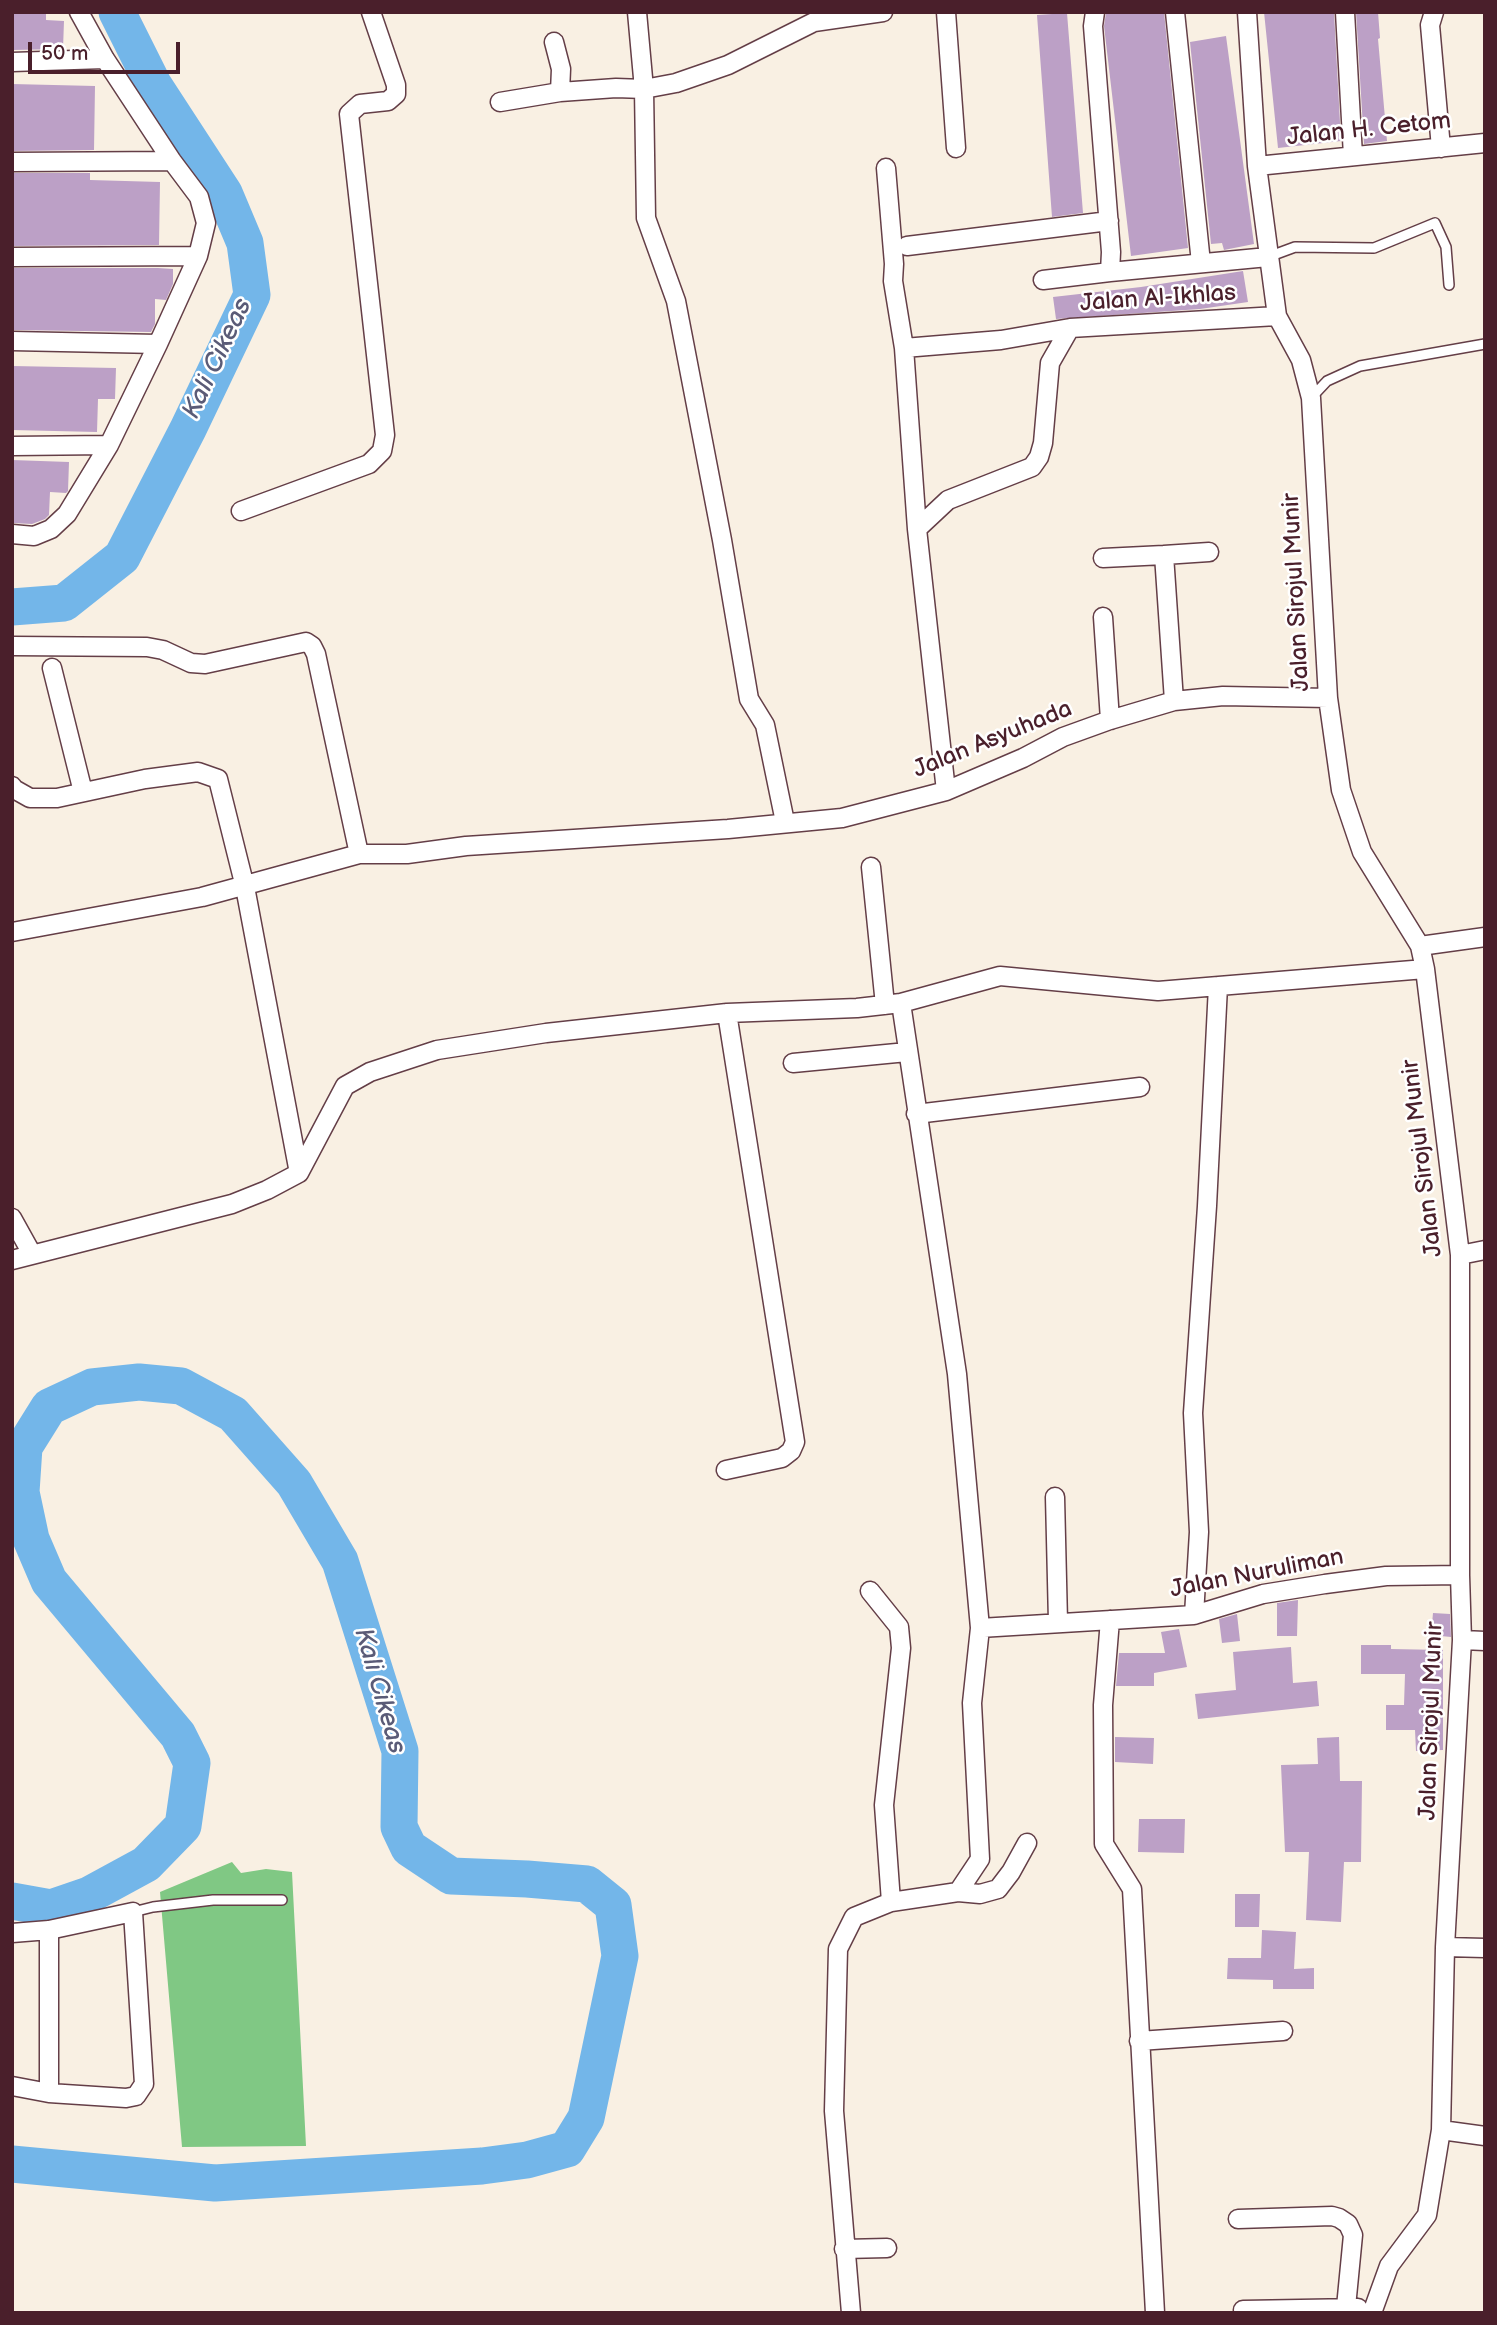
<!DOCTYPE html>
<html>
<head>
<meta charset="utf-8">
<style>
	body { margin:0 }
	#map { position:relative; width:1497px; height:2325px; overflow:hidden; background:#f9f0e3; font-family:"Balsamiq Sans",sans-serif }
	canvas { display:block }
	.frame { position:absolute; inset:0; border:14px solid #4a1f2b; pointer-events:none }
	.scale { position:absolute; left:28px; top:42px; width:152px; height:32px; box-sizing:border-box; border:4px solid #4a1f2b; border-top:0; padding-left:9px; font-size:21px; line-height:24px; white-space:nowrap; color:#4a1f2b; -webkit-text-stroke:5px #fff; paint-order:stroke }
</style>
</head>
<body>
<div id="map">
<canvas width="1497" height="2325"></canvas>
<div class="frame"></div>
<div class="scale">50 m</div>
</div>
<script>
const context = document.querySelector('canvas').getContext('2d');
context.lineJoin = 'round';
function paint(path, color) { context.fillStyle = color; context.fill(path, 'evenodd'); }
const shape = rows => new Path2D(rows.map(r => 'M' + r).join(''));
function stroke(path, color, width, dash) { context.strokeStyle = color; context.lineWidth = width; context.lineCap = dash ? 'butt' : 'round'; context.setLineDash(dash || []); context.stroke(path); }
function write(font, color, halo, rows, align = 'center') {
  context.font = font + ' "Balsamiq Sans",sans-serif'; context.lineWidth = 5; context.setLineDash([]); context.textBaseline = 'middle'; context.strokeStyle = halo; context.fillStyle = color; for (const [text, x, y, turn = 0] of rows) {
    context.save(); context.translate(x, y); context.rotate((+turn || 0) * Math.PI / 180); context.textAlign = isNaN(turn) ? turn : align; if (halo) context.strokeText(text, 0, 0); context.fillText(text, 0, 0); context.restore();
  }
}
const green = shape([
	[232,1862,241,1873,266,1869,292,1872,306,2146,182,2147,160,1892]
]);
const river = shape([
	[12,607,64,603,122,557,188,429,252,295,245,243,224,193,153,84,117,12],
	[12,1901,51,1908,89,1895,146,1864,183,1826,192,1763,178,1735,49,1581,31,1539,21,1492,24,1447,49,1407,92,1387,139,1382,181,1386,233,1414,294,1483,340,1561,400,1751,399,1827,409,1848,451,1876,527,1879,587,1884,613,1905,620,1956,586,2118,567,2149,527,2160,482,2166,215,2183,12,2164]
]);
const building = shape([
	[14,12,46,12,46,20,64,21,63,49,13,50],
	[1114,12,1164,12,1188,248,1131,256,1104,26,1106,13],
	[1264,12,1334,12,1341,141,1278,148],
	[1356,12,1378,12,1380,38,1378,39,1387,141,1364,144],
	[1067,13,1083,213,1052,217,1037,15],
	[1226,36,1254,244,1224,250,1222,243,1211,244,1190,42],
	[12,84,95,86,94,150,12,151],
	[12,173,90,173,90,180,160,182,159,245,12,246],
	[12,268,158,268,173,269,173,284,166,300,155,299,155,324,151,332,12,330],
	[1243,271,1248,302,1200,309,1056,319,1053,297,1141,287],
	[12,366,116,368,115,399,98,399,97,432,12,430],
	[12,460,69,462,68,491,66,493,50,492,49,515,45,519,32,524,12,523],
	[1298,1600,1297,1636,1277,1636,1277,1603],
	[1433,1613,1450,1614,1451,1637,1431,1635],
	[1237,1614,1240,1641,1222,1643,1219,1619],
	[1179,1629,1187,1667,1154,1673,1154,1686,1116,1686,1119,1653,1165,1653,1161,1632],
	[1361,1645,1391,1645,1391,1649,1443,1650,1443,1750,1416,1751,1415,1730,1386,1730,1386,1705,1404,1705,1405,1674,1361,1674],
	[1291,1647,1293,1683,1317,1681,1319,1706,1198,1719,1195,1694,1236,1690,1233,1652],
	[1115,1737,1154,1738,1153,1764,1115,1762],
	[1339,1737,1340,1781,1362,1781,1361,1862,1344,1862,1341,1922,1306,1920,1309,1852,1285,1852,1281,1765,1318,1764,1317,1738],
	[1139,1819,1185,1819,1184,1853,1138,1852],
	[1235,1894,1260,1894,1259,1927,1235,1927],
	[1262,1930,1296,1932,1294,1969,1314,1968,1314,1989,1273,1989,1273,1980,1227,1979,1228,1958,1261,1958]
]);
const lane = shape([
	[1268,257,1295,247,1374,248,1435,223,1446,247,1449,285],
	[1311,398,1327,381,1360,366,1485,344],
	[133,1912,153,1907,213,1900,282,1900]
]);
const street = shape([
	[637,12,644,89,646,218,676,301,722,540,749,699,765,725,785,822],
	[946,12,956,148],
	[1095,12,1093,26,1111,252,1110,272,1268,257],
	[1175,12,1201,263],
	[1247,12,1257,166,1277,316,1301,360,1311,398,1328,698,1341,790,1362,852,1420,946,1425,969,1460,1255,1460,1575,1462,1640,1445,1947,1441,2130,1427,2215,1389,2266,1372,2313],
	[1345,12,1353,156],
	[1434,12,1430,25,1441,148],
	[554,42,561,69,560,92,616,88,644,89,676,83,728,65,814,22,883,12],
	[12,62,105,59],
	[500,102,560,92],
	[12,162,172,161],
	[1257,166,1485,143],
	[886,168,894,264,893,281,904,348,917,529,946,791],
	[907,246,1109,221],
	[12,257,198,256],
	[1043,280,1110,272],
	[12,341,158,344],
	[904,348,1001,340,1070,328],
	[12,446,109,445],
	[241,511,369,464,382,451,385,435,349,114,360,104,388,101,396,94,396,85,371,12],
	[917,529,948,500,1032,467,1039,457,1043,443,1050,363,1070,328,1277,316],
	[12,534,34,536,51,529,67,514,109,445,158,344,198,256,206,223,199,197,172,161,105,59,79,12],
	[1103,558,1164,555],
	[1103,617,1110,720],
	[12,646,147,647,163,650,191,663,205,664,306,642,312,646,316,654,359,854],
	[52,668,83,792],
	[1174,701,1164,555,1209,552],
	[12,786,14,789,30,798,57,798,145,779,198,772,218,779,245,887,299,1173],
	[871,867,885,1005],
	[12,932,202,897,359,854,407,854,466,846,728,829,842,818,946,791,1023,758,1063,737,1110,720,1174,701,1223,696,1328,698],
	[1420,946,1485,937],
	[793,1063,907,1052],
	[916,1114,1140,1087],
	[12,1218,32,1254],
	[1460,1255,1485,1250],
	[12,1260,232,1204,267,1190,299,1173,345,1086,370,1072,437,1050,546,1033,727,1013,857,1008,901,1003,1000,976,1158,991,1425,969],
	[726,1470,782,1458,791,1451,795,1442,727,1013],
	[1055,1497,1058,1622],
	[870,1591,899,1627,901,1648,884,1805,891,1902],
	[1194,1615,1199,1532,1193,1413,1207,1206,1218,986],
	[1110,1620,1103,1705,1104,1844,1132,1889,1155,2313],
	[980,1628,1194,1615,1263,1594,1325,1584,1386,1576,1460,1575],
	[1462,1640,1485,1641],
	[958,1892,980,1894,998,1889,1011,1872,1027,1843],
	[12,1933,49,1930,133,1912,144,2084,136,2096,126,2098,49,2093,12,2086],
	[1445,1947,1485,1948],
	[1139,2041,1283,2031],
	[49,2093,49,1930],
	[1441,2130,1485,2136],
	[1238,2219,1332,2216,1339,2218,1348,2224,1353,2235,1346,2307],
	[844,2249,887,2248],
	[1243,2310,1358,2308],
	[851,2313,834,2111,838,1949,854,1917,891,1902,958,1892,980,1859,972,1703,980,1628,957,1374,901,1003]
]);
const streetNames = [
	["Jalan H. Cetom",1369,130,-6],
	["Jalan Al-Ikhlas",1158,299,-4],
	["Jalan Sirojul Munir",1297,592,-93],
	["Jalan Asyuhada",993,740,-22],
	["Jalan Sirojul Munir",1423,1158,-97],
	["Jalan Nuruliman",1257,1574,-11],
	["Jalan Sirojul Munir",1432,1721,-88]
];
const waterNames = [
	["Kali Cikeas",218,359,-65],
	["Kali Cikeas",379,1691,74]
];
paint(green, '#80c884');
stroke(river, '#73b6e9', 37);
paint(building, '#bca0c6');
stroke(lane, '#643e47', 12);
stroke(street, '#643e47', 21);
stroke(lane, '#fff', 9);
stroke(street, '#fff', 18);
write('24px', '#4a1f2b', '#fff', streetNames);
write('italic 26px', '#5a5b77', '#fff', waterNames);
</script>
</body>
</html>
